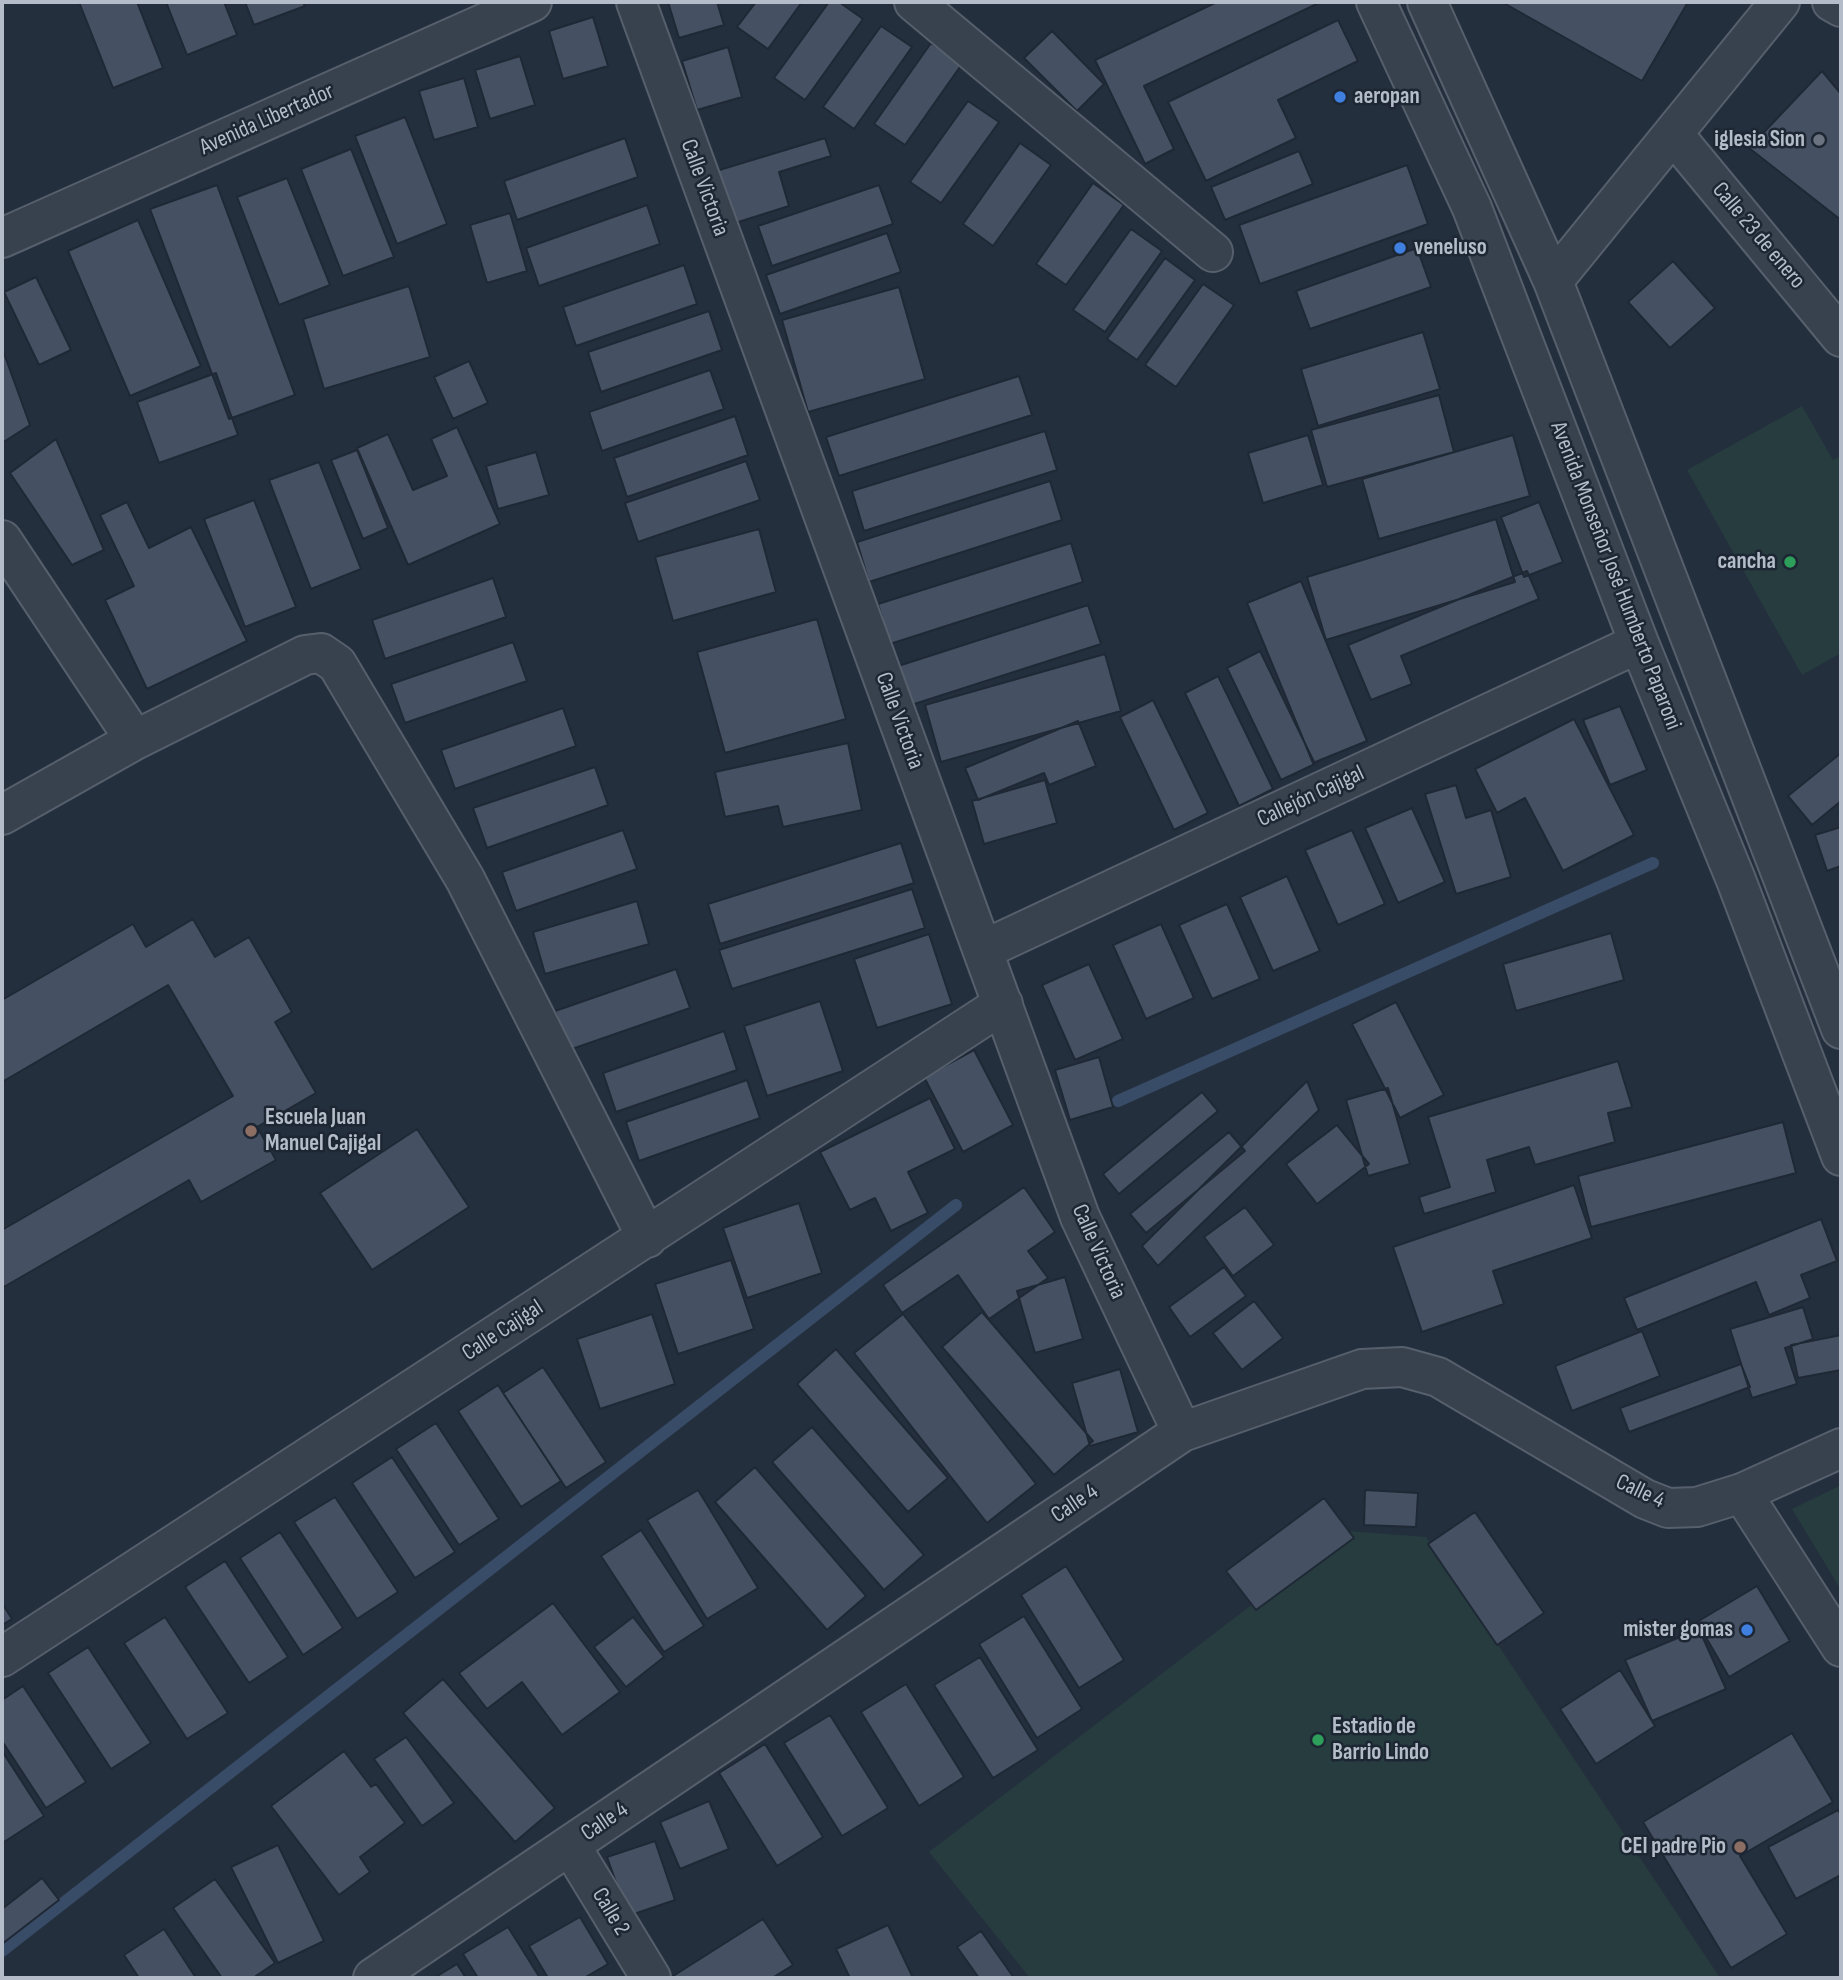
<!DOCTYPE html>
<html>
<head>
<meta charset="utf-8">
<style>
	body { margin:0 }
	#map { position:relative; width:1843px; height:1980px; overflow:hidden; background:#242f3e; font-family:"Sofia Sans Condensed",sans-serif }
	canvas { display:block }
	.frame { position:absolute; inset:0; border:4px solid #b4bcc9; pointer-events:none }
</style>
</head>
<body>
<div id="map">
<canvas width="1843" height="1980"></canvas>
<div class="frame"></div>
</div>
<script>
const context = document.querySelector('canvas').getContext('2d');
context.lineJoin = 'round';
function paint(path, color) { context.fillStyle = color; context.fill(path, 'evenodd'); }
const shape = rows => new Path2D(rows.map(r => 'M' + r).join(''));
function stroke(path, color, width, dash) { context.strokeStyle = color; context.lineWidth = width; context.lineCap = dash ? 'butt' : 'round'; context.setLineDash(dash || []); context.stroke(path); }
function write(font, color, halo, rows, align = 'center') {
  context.font = font + ' "Sofia Sans Condensed",sans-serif'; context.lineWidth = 5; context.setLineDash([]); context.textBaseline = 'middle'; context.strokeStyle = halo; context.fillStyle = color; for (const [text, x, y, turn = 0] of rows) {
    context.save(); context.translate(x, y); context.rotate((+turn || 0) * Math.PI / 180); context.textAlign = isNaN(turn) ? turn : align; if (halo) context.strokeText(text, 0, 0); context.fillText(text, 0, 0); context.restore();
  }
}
const green = shape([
	[1802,406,1833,460,1841,456,1841,653,1802,675,1687,470],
	[1841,1485,1841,1590,1792,1509],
	[1348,1531,1426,1537,1720,1978,1030,1978,929,1852]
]);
const stream = shape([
	[1118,1101,1653,863],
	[2,1951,956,1205]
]);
const building = shape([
	[79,2,137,2,163,68,113,88,79,2],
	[166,2,224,2,237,35,187,55,166,2],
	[245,2,303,2,305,6,254,25,245,2],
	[668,2,717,2,724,25,679,38,668,2],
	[756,2,802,2,768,49,737,27,756,2],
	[829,2,839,2,863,19,805,100,774,78,829,2],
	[1217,2,1321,2,1144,86,1174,149,1145,164,1095,60,1217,2],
	[1502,2,1688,2,1642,81,1502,2],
	[593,17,608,66,563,79,549,31,593,17],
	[1338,20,1358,61,1278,100,1296,138,1206,181,1168,102,1338,20],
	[881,26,912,47,854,129,823,107,881,26],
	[1052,31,1104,84,1077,111,1024,58,1052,31],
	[931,43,962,64,905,145,874,124,931,43],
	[728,47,742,97,697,110,682,61,728,47],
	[520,56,535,105,490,119,475,70,520,56],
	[1822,71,1841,94,1841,220,1749,148,1822,71],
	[464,78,478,127,434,140,419,91,464,78],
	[968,101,999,122,941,203,910,182,968,101],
	[405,117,447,224,397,244,355,136,405,117],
	[625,138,638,177,517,220,504,181,625,138],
	[825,138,831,156,779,172,789,206,732,224,716,171,825,138],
	[1020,143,1051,165,993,246,963,224,1020,143],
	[351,149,394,257,343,276,301,169,351,149],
	[1299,151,1313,184,1225,220,1211,187,1299,151],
	[1407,165,1428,224,1260,284,1239,225,1407,165],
	[287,178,330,285,279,305,237,197,287,178],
	[1093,183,1124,205,1066,285,1036,264,1093,183],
	[217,185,295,395,229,419,150,209,217,185],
	[879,185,893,224,772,266,758,226,879,185],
	[647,205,660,244,539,286,526,248,647,205],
	[510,213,527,271,487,283,470,225,510,213],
	[138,220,201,366,130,396,68,251,138,220],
	[1131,229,1162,251,1105,332,1073,310,1131,229],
	[887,233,901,272,780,314,766,275,887,233],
	[1417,248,1431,287,1310,329,1296,291,1417,248],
	[1165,258,1195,280,1137,360,1107,339,1165,258],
	[1673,261,1715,308,1670,348,1628,302,1673,261],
	[684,265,697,304,576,346,563,307,684,265],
	[36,277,71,350,39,365,4,292,36,277],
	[1203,284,1234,305,1176,387,1145,365,1203,284],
	[409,286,430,357,324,389,303,319,409,286],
	[899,287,925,379,808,412,782,320,899,287],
	[709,311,722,350,601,392,588,352,709,311],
	[1423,332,1440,389,1318,426,1301,369,1423,332],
	[2,348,30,425,2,443,2,348],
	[469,361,488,403,453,419,434,377,469,361],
	[710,370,724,409,602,451,589,412,710,370],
	[216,373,238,435,159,463,137,402,216,373],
	[1019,376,1032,415,839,476,826,437,1019,376],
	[1439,395,1454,452,1327,487,1311,430,1439,395],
	[735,416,748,455,627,497,614,458,735,416],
	[457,427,500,524,408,565,357,448,388,434,413,490,447,476,431,439,457,427],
	[1045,431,1057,470,864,531,852,491,1045,431],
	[1308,435,1323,485,1263,503,1248,453,1308,435],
	[1513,435,1530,496,1379,539,1362,479,1513,435],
	[56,439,104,550,72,565,10,473,56,439],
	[357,450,388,528,363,539,331,460,357,450],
	[536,452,549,495,498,509,486,466,536,452],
	[746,461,760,500,638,542,625,503,746,461],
	[319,462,361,569,311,589,269,480,319,462],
	[1050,481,1062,520,869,582,857,542,1050,481],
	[254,500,296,607,245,627,204,519,254,500],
	[127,502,149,548,191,527,247,641,147,689,105,600,134,586,100,515,127,502],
	[1539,502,1563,562,1524,577,1501,517,1539,502],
	[1496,519,1515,582,1326,640,1307,577,1496,519],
	[759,529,776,592,673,621,655,557,759,529],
	[1071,543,1083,582,890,644,878,604,1071,543],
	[1527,571,1539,599,1401,656,1412,684,1371,700,1348,645,1527,571],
	[493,578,506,617,385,659,372,620,493,578],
	[1301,581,1367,741,1313,763,1247,603,1301,581],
	[1088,605,1101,644,908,706,895,667,1088,605],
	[817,619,846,719,725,753,697,652,817,619],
	[513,642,527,681,405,723,391,684,513,642],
	[1260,651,1315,764,1281,780,1227,668,1260,651],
	[1105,654,1121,711,941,762,925,705,1105,654],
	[1218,676,1273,789,1239,806,1185,693,1218,676],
	[1153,700,1208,813,1174,830,1120,717,1153,700],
	[1620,706,1647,770,1610,785,1583,720,1620,706],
	[563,708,576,746,455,789,441,750,563,708],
	[1574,719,1634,835,1563,871,1525,798,1497,813,1475,769,1574,719],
	[1078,721,1096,766,1049,785,1044,773,978,800,965,768,1078,721],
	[848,743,862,810,783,827,778,806,725,817,715,772,848,743],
	[1841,753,1841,801,1812,825,1788,796,1841,753],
	[595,767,608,805,487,848,473,808,595,767],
	[1045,780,1057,823,984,844,972,801,1045,780],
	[1456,785,1466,818,1491,810,1511,877,1456,894,1425,794,1456,785],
	[1412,808,1445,882,1398,903,1365,828,1412,808],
	[1841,827,1841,866,1827,871,1815,835,1841,827],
	[623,830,637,869,516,911,502,872,623,830],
	[1352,830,1385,904,1338,925,1305,850,1352,830],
	[901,843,914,883,720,944,708,904,901,843],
	[1287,876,1320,951,1273,971,1240,897,1287,876],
	[912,889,925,928,732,989,719,950,912,889],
	[637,901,649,944,545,974,533,932,637,901],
	[1227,904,1260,979,1212,999,1179,925,1227,904],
	[193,919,215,957,249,937,292,1012,275,1022,316,1093,257,1127,276,1160,201,1202,189,1180,2,1288,2,1230,233,1096,168,985,2,1082,2,1000,133,924,146,947,193,919],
	[1161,924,1194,998,1146,1019,1113,945,1161,924],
	[1611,933,1624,980,1516,1011,1503,964,1611,933],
	[929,934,952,1004,877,1028,854,959,929,934],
	[1089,964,1123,1039,1075,1060,1042,985,1089,964],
	[676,969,690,1008,569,1050,555,1011,676,969],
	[820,1001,843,1071,767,1096,744,1026,820,1001],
	[1396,1002,1444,1095,1400,1118,1352,1024,1396,1002],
	[724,1031,737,1070,616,1112,603,1073,724,1031],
	[974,1050,1013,1125,963,1152,924,1077,974,1050],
	[1099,1057,1113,1107,1070,1120,1055,1070,1099,1057],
	[1618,1061,1632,1107,1608,1113,1615,1142,1535,1165,1529,1147,1487,1160,1496,1192,1424,1214,1419,1197,1450,1187,1428,1117,1618,1061],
	[747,1080,760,1118,639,1161,626,1122,747,1080],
	[1307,1081,1319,1110,1158,1266,1142,1246,1307,1081],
	[1388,1088,1410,1164,1368,1176,1346,1100,1388,1088],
	[1202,1092,1218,1111,1119,1194,1103,1174,1202,1092],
	[930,1098,955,1149,908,1172,928,1213,891,1231,875,1198,850,1210,820,1152,930,1098],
	[1783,1122,1796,1173,1591,1227,1578,1176,1783,1122],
	[1337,1125,1369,1164,1317,1204,1286,1164,1337,1125],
	[417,1129,469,1207,372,1270,320,1193,417,1129],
	[1229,1132,1245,1151,1146,1233,1130,1214,1229,1132],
	[1574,1185,1592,1238,1493,1271,1504,1304,1422,1332,1393,1247,1574,1185],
	[1024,1187,1055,1232,1028,1251,1048,1278,989,1319,958,1275,902,1313,883,1285,1024,1187],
	[799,1203,822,1273,747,1298,723,1228,799,1203],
	[1245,1207,1274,1245,1233,1276,1204,1237,1245,1207],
	[1821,1219,1837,1261,1801,1275,1810,1298,1769,1315,1756,1282,1637,1330,1624,1298,1821,1219],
	[731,1260,754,1329,678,1354,655,1284,731,1260],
	[1224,1267,1246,1296,1190,1337,1169,1307,1224,1267],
	[1065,1277,1083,1339,1035,1353,1017,1291,1065,1277],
	[1254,1301,1283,1338,1242,1370,1213,1333,1254,1301],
	[1803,1307,1813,1339,1785,1348,1797,1384,1752,1398,1730,1329,1803,1307],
	[982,1312,1093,1441,1054,1475,942,1347,982,1312],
	[652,1314,675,1384,600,1409,577,1339,652,1314],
	[903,1314,1036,1484,987,1523,854,1353,903,1314],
	[1642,1331,1660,1376,1572,1411,1555,1366,1642,1331],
	[1841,1335,1841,1370,1798,1378,1791,1345,1841,1335],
	[836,1349,948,1478,908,1512,797,1384,836,1349],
	[1741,1364,1750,1387,1629,1432,1620,1408,1741,1364],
	[543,1367,606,1462,566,1488,503,1393,543,1367],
	[1120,1369,1138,1432,1090,1446,1072,1383,1120,1369],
	[498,1385,561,1481,521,1507,458,1411,498,1385],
	[436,1423,499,1519,459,1545,396,1449,436,1423],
	[812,1427,924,1555,884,1590,772,1462,812,1427],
	[392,1457,455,1552,415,1578,352,1483,392,1457],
	[755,1467,866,1596,827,1630,715,1502,755,1467],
	[698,1490,758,1588,707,1619,647,1520,698,1490],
	[1365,1490,1418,1493,1416,1527,1364,1525,1365,1490],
	[335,1497,398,1592,357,1619,294,1522,335,1497],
	[1324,1498,1354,1538,1256,1610,1226,1571,1324,1498],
	[1475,1512,1544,1613,1497,1645,1428,1544,1475,1512],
	[641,1530,704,1626,664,1652,601,1556,641,1530],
	[280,1532,343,1628,303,1655,240,1558,280,1532],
	[225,1561,288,1657,249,1683,185,1587,225,1561],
	[1066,1566,1124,1660,1079,1688,1021,1595,1066,1566],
	[1757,1586,1790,1641,1729,1677,1697,1622,1757,1586],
	[2,1603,12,1619,2,1625,2,1603],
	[553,1603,620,1692,562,1735,522,1682,487,1709,459,1673,553,1603],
	[1024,1616,1082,1709,1037,1738,979,1644,1024,1616],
	[165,1617,228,1713,187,1739,124,1643,165,1617],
	[633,1617,664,1657,626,1687,594,1647,633,1617],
	[1699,1629,1726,1689,1652,1721,1625,1660,1699,1629],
	[88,1647,151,1743,111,1769,48,1673,88,1647],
	[980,1657,1038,1750,993,1778,934,1685,980,1657],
	[1620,1670,1655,1726,1596,1764,1560,1709,1620,1670],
	[443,1679,555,1808,515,1842,403,1713,443,1679],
	[906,1684,964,1777,919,1806,861,1712,906,1684],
	[23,1686,86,1782,46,1808,2,1741,2,1700,23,1686],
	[830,1715,888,1808,842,1836,784,1743,830,1715],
	[1792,1733,1833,1802,1740,1856,1787,1934,1731,1968,1643,1822,1792,1733],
	[406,1737,454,1803,422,1826,374,1759,406,1737],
	[765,1744,823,1837,777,1866,719,1773,765,1744],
	[2,1751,44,1816,4,1842,2,1839,2,1751],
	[344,1751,371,1787,376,1784,405,1823,360,1857,370,1872,339,1895,271,1806,344,1751],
	[709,1801,729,1849,680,1869,660,1822,709,1801],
	[1838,1810,1841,1815,1841,1875,1796,1899,1768,1847,1838,1810],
	[655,1841,675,1900,628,1916,607,1857,655,1841],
	[278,1845,324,1941,278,1963,231,1867,278,1845],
	[42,1878,59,1900,2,1944,2,1909,42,1878],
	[215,1879,275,1963,253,1978,222,1978,173,1908,215,1879],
	[580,1917,608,1964,584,1978,548,1978,529,1946,580,1917],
	[763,1919,793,1965,772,1978,670,1978,763,1919],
	[888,1925,913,1978,850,1978,836,1949,888,1925],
	[508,1927,540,1978,478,1978,463,1954,508,1927],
	[164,1929,196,1978,139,1978,124,1955,164,1929],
	[981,1931,1014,1978,979,1978,957,1947,981,1931],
	[457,1964,466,1978,434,1978,457,1964]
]);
const minor = shape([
	[636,2,1080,1217,1182,1432],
	[914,2,1213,252],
	[1376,2,1472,208,1639,643,1736,880,1841,1156],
	[1427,2,1553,281,1841,1029],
	[1832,2,1841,7],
	[1674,135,1841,337],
	[2,238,532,2],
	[1553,281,1780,2],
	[2,540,135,740,305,655,321,653,337,664,465,879,647,1238],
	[2,815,135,740],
	[983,950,1639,643],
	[1742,1493,1841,1647],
	[2,1657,1003,1004],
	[570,1845,651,1978],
	[373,1978,1182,1432,1362,1369,1402,1367,1438,1377,1645,1499,1668,1508,1697,1507,1742,1493,1841,1448]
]);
const markers = [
	[1340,97,7,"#3f7fe0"],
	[1819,140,7,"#6b7280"],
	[1400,248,7,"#3f7fe0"],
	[1790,562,7,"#2e9e5b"],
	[251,1131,7,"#8d6e63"],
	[1747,1630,7,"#3f7fe0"],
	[1318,1740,7,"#2e9e5b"],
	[1740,1847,7,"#8d6e63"]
];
const poiNames = [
	["aeropan",1354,97],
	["iglesia Sion",1805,140,"right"],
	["veneluso",1414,248],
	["cancha",1776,562,"right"],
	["Escuela Juan",265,1118],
	["Manuel Cajigal",265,1144],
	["mister gomas",1733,1630,"right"],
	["Estadio de",1332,1727],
	["Barrio Lindo",1332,1753],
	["CEI padre Pio",1726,1847,"right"]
];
const streetNames = [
	["Avenida Libertador",267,120,-24],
	["Calle Victoria",704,188,70],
	["Calle 23 de enero",1758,236,50],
	["Avenida Monseñor José Humberto Paparoni",1615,576,69],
	["Calle Victoria",899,721,70],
	["Callejón Cajigal",1311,797,-25],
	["Calle Victoria",1098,1252,66],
	["Calle Cajigal",503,1331,-33],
	["Calle 4",1640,1492,25],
	["Calle 4",1075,1504,-34],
	["Calle 4",605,1822,-34],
	["Calle 2",610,1912,59]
];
paint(green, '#263c3f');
stroke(stream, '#394c67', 12);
paint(building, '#455162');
stroke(building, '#1f2835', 2);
stroke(minor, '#565f6c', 42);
stroke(minor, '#38414e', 38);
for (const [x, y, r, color] of markers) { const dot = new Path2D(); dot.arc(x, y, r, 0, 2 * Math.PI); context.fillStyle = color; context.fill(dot); stroke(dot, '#1d2633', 2.5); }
write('bold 23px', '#b4bcc9', '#1d2633', poiNames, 'left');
write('23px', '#b4bcc9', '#1d2633', streetNames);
</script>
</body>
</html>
